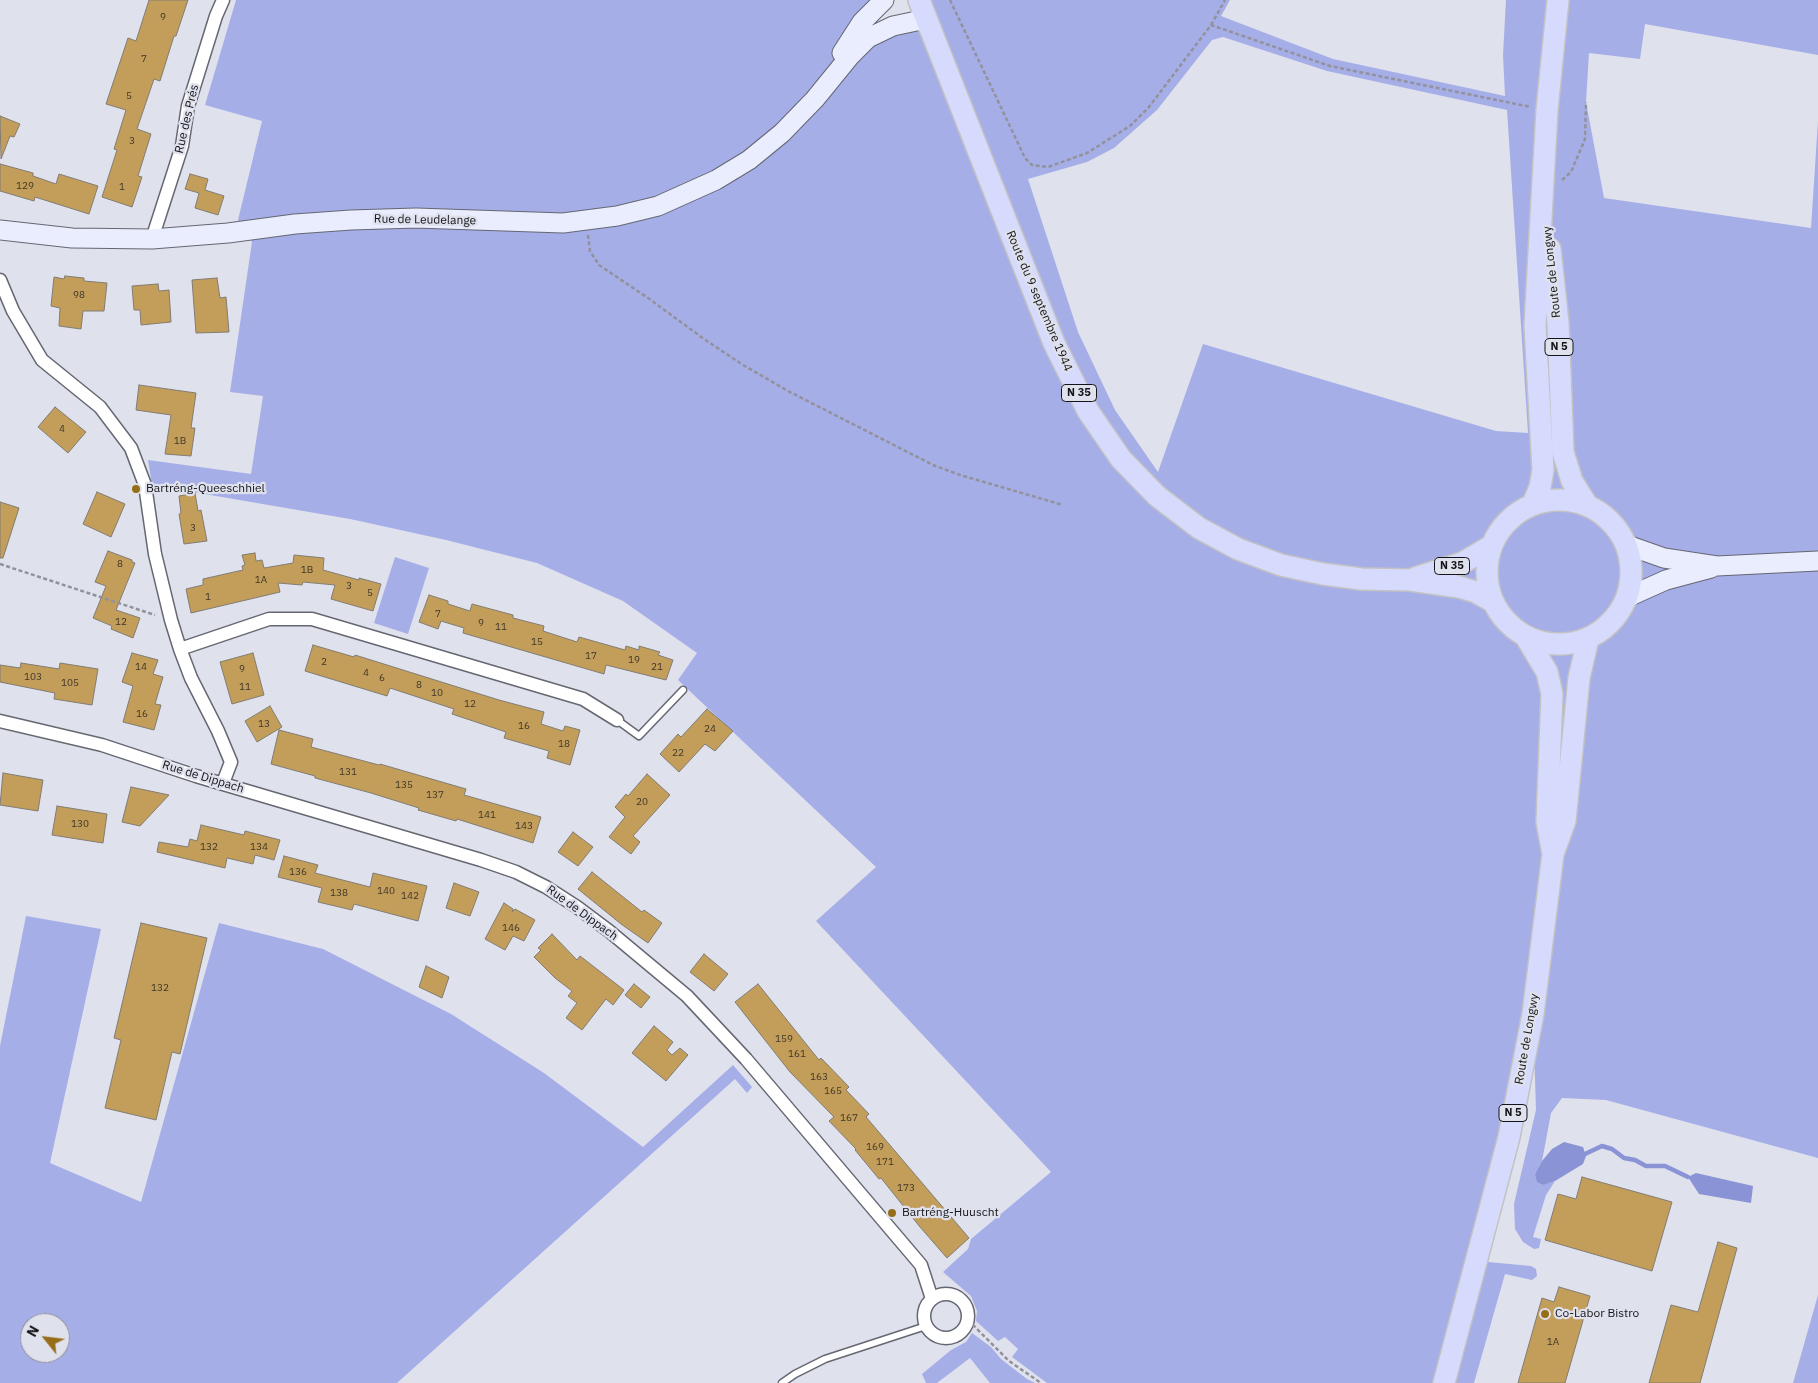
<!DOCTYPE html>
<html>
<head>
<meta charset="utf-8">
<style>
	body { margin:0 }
	#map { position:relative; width:1818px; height:1383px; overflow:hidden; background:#dfe1ec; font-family:"IBM Plex Sans",sans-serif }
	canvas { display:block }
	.north { position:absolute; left:20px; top:1313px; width:50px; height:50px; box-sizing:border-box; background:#dfe1ec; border:1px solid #8e8f98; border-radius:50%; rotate:299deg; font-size:14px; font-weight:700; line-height:20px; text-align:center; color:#141519 }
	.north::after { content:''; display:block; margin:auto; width:18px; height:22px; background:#966e19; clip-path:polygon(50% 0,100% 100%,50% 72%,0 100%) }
</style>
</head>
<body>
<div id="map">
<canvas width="1818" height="1383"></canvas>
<div class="north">N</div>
</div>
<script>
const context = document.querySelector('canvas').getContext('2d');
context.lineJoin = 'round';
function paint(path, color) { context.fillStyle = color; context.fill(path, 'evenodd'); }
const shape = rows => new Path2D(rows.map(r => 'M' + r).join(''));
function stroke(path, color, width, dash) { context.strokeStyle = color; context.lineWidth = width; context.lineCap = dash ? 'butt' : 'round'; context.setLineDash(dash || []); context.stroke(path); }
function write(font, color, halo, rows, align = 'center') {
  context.font = font + ' "IBM Plex Sans",sans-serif'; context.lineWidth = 4.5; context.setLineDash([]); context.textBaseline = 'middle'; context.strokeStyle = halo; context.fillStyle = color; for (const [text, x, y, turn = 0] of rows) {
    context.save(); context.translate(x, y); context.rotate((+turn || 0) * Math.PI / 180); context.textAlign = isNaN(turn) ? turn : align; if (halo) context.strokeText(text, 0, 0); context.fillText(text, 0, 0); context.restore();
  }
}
const green = shape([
	[236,0,884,0,850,56,926,19,919,0,1230,0,1221,16,1333,59,1505,96,1503,55,1506,0,1818,0,1818,55,1645,24,1640,59,1589,53,1586,102,1604,198,1811,228,1818,121,1818,1158,1606,1100,1562,1098,1551,1113,1542,1161,1535,1174,1542,1185,1555,1181,1546,1195,1533,1237,1541,1239,1539,1248,1534,1249,1523,1242,1515,1229,1514,1204,1536,1110,1533,1017,1477,1261,1531,1266,1536,1269,1537,1276,1532,1280,1505,1274,1474,1383,1047,1383,1012,1357,1018,1349,1005,1337,998,1341,976,1321,977,1311,971,1296,943,1272,968,1249,971,1239,1051,1172,816,921,876,867,678,680,697,653,623,601,537,563,446,540,350,519,152,485,148,460,251,474,263,396,230,392,252,242,238,220,262,121,205,105],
	[1223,37,1327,71,1507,110,1528,433,1496,431,1203,344,1158,472,1115,410,1078,332,1028,179,1087,162,1114,148,1157,110,1212,40],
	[395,557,429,568,408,634,374,623],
	[26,916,101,929,50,1163,141,1202,219,923,323,949,451,1014,544,1073,643,1147,733,1065,752,1087,747,1093,735,1079,397,1383,0,1383,0,1046],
	[30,1323,60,1323,60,1353,30,1353],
	[1818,1295,1818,1383,1793,1383],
	[972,1333,991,1347,1001,1359,1027,1379,1035,1383,990,1383,970,1358,937,1383,926,1383,922,1374,951,1350,966,1342]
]);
const water = shape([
	[1564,1142,1583,1147,1586,1156,1583,1164,1555,1181,1543,1185,1537,1182,1535,1174,1542,1161,1552,1149],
	[1696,1173,1753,1186,1751,1203,1699,1194,1688,1177]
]);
const stream = shape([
	[1585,1154,1602,1146,1612,1149,1624,1158,1635,1160,1646,1166,1665,1166,1688,1177]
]);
const building = shape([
	[149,0,188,0,176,36,174,36,160,81,154,79,137,129,151,134,138,176,142,177,132,207,102,197,117,150,114,149,126,110,106,104,128,38,136,41,149,0],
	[0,116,20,124,14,137,10,136,1,159,0,116],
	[0,164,33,173,33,176,56,184,59,174,98,186,89,214,35,197,34,201,0,191,0,164],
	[190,174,208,179,205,190,224,196,218,215,195,208,199,193,185,189,190,174],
	[65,276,84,278,84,281,107,283,104,311,83,311,81,329,59,326,60,308,51,306,54,277,64,279,65,276],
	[217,278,220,298,226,297,229,332,196,333,192,280,217,278],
	[158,284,159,291,169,290,171,322,141,325,140,310,134,310,132,286,158,284],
	[139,385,196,393,191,428,195,428,191,456,165,454,171,415,136,410,139,385],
	[55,407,86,432,68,453,38,427,55,407],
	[97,492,125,504,111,537,83,524,97,492],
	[195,493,198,511,201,510,207,541,184,544,179,514,181,513,179,496,195,493],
	[0,502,19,508,3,558,0,558,0,502],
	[108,551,132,560,132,562,135,563,116,610,140,618,133,638,111,629,112,626,93,618,106,586,95,582,108,551],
	[255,553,256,561,262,560,264,568,293,563,294,555,324,558,323,570,359,580,359,578,381,584,373,611,331,599,335,585,303,582,302,585,278,583,280,592,191,613,186,589,203,585,203,579,243,570,242,566,245,565,242,555,255,553],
	[429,595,448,601,448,604,470,611,472,604,513,615,513,618,544,626,543,631,577,642,579,637,625,650,626,646,639,650,639,646,660,652,658,655,673,660,666,680,606,665,604,674,463,633,464,628,441,621,438,629,419,622,429,595],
	[313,645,354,657,355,655,499,700,544,712,541,724,563,731,565,726,580,730,570,765,547,758,549,751,504,738,506,732,452,714,454,709,390,688,387,696,305,671,313,645],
	[132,653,158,660,153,674,163,677,155,704,161,705,154,730,123,722,133,686,122,682,132,653],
	[253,653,264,695,232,704,220,662,253,653],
	[21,663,59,669,60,663,98,669,92,705,54,699,55,693,0,682,0,665,20,668,21,663],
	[270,706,282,727,257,742,245,721,270,706],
	[707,709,733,731,715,751,705,744,679,772,660,754,678,734,681,737,707,709],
	[279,730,313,739,311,747,379,765,380,764,466,789,464,795,541,817,533,843,457,819,456,821,418,810,419,808,371,793,315,778,315,776,271,764,279,730],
	[3,773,43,780,38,811,0,805,3,773],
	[647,774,670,795,633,836,640,842,631,854,609,837,625,817,615,807,626,794,628,796,647,774],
	[131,787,169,795,140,826,122,822,131,787],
	[57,806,107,814,103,843,52,835,57,806],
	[201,825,244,835,245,831,280,840,274,860,255,855,253,864,227,858,225,868,157,852,159,842,188,847,190,839,197,841,201,825],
	[573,832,593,847,578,866,558,852,573,832],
	[284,856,318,865,315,873,370,887,373,873,427,886,418,921,354,904,352,910,318,902,322,888,278,877,284,856],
	[592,872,642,912,644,910,662,923,648,943,621,924,578,889,592,872],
	[454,883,479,892,470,916,446,908,454,883],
	[504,903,513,909,512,912,515,909,535,920,524,941,513,936,505,950,485,939,504,903],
	[141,923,207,938,180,1054,172,1052,156,1120,105,1108,121,1040,114,1038,141,923],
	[552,934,577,960,580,956,624,990,613,1005,606,999,582,1030,566,1018,577,1003,568,996,572,991,555,978,534,957,541,950,538,948,552,934],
	[704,954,728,974,714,991,690,972,704,954],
	[426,966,449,977,442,998,419,987,426,966],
	[634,984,650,997,641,1008,625,995,634,984],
	[758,984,819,1060,821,1058,849,1087,846,1090,869,1114,866,1117,969,1238,947,1258,920,1227,881,1178,879,1179,855,1150,856,1149,829,1121,834,1117,790,1072,735,1002,758,984],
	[654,1026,673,1042,667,1050,672,1055,680,1048,688,1055,666,1081,632,1053,654,1026],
	[1582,1177,1672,1202,1652,1271,1545,1240,1558,1194,1576,1199,1582,1177],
	[1718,1242,1737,1248,1700,1383,1649,1383,1671,1305,1698,1312,1718,1242],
	[1559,1287,1590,1296,1565,1383,1518,1383,1542,1298,1554,1302,1559,1287]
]);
const path = shape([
	[950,0,1025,158,1032,165,1048,167,1087,153,1130,126,1149,107,1211,25,1330,66,1531,107],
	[1211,25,1225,0],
	[1562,180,1571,172,1585,139,1586,102],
	[588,235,590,251,599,265,648,298,704,339,743,365,788,391,933,465,960,475,1063,505],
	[0,564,155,615],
	[968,1320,1009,1361,1041,1383]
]);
const lane = shape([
	[617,720,639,736,683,690],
	[782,1383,795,1374,825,1359,926,1326]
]);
const street = shape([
	[152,239,182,146,188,106,216,16,223,0],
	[0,280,13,311,42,360,100,407,131,448,145,485,155,554,171,620,180,649,191,678,218,731,231,762,223,783],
	[180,649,269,619,312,619,583,699,617,720],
	[0,721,102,745,196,776,481,860,516,872,546,887,577,907,609,931,687,996,746,1059,921,1265,932,1299],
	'924 1316a22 22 0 1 1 44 0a22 22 0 1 1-44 0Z'
]);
const secondary = shape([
	[842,53,862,22,884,0],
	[0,230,72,238,152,239,228,233,295,224,351,220,416,218,563,223,617,216,658,206,716,180,749,160,782,133,815,99,850,56,868,38,893,26,926,19],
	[1627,545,1664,558,1717,566,1818,561],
	[1628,597,1666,580,1711,568]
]);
const primary = shape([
	[919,0,1054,343,1088,411,1121,459,1157,496,1199,528,1238,549,1281,565,1323,574,1361,579,1410,580,1459,587,1476,592,1492,601],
	[1550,249,1558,323,1563,452,1572,481,1587,505],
	'1487 572a72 72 0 1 1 144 0a72 72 0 1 1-144 0Z',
	[1533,504,1540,487,1543,470,1535,325,1547,110,1558,0],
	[1415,578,1462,563,1491,546],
	[1526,637,1547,672,1552,694,1547,822,1553,854],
	[1444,1383,1509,1137,1533,1014,1553,854,1565,821,1579,678,1588,639]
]);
const markers = [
	[136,489,5,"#966e19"],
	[892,1213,5,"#966e19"],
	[1545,1314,5,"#966e19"]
];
const numberNames = [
	["9",163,17],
	["7",144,59],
	["5",129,96],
	["3",132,141],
	["129",25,186],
	["1",122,187],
	["98",79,295],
	["4",62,429],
	["1B",180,441],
	["3",193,528],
	["8",120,564],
	["1B",307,570],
	["1A",261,580],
	["3",349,586],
	["5",370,593],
	["1",208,597],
	["7",438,614],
	["12",121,622],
	["9",481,623],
	["11",501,627],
	["15",537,642],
	["17",591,656],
	["19",634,660],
	["2",324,662],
	["14",141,667],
	["21",657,667],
	["9",242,669],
	["4",366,673],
	["103",33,677],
	["6",382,678],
	["105",70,683],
	["8",419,685],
	["11",245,687],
	["10",437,693],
	["12",470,704],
	["16",142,714],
	["13",264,724],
	["16",524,726],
	["24",710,729],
	["18",564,744],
	["22",678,753],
	["131",348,772],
	["135",404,785],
	["137",435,795],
	["20",642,802],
	["141",487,815],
	["130",80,824],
	["143",524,826],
	["132",209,847],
	["134",259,847],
	["136",298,872],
	["140",386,891],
	["138",339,893],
	["142",410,896],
	["146",511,928],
	["132",160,988],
	["159",784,1039],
	["161",797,1054],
	["163",819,1077],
	["165",833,1091],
	["167",849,1118],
	["169",875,1147],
	["171",885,1162],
	["173",906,1188],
	["1A",1553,1342]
];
const shields = [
	[1559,347,28],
	[1079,393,35],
	[1452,566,35],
	[1513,1113,28]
];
const shieldNames = [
	["N 5",1559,347],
	["N 35",1079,393],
	["N 35",1452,566],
	["N 5",1513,1113]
];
const streetNames = [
	["Rue des Prés",187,119,-77],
	["Rue de Leudelange",425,220,1],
	["Route de Longwy",1552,272,-96],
	["Route du 9 septembre 1944",1039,301,67],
	["Rue de Dippach",203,777,17],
	["Rue de Dippach",582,913,36],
	["Route de Longwy",1527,1039,-80]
];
const poiNames = [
	["Bartréng-Queeschhiel",146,489],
	["Bartréng-Huuscht",902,1213],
	["Co-Labor Bistro",1555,1314]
];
paint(green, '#a6aee8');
paint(water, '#8a93d5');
stroke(stream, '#8a93d5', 4.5);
paint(building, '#c39d5a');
stroke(building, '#817c73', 1);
stroke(lane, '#656771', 9);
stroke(street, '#656771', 15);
stroke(secondary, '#656771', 21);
stroke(primary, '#c2c2c3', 24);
stroke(path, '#91929b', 2.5, [4, 2.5]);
stroke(lane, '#fff', 6);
stroke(street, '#fff', 12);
stroke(secondary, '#eaedfe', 19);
stroke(primary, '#d6dbfe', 21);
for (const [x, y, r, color] of markers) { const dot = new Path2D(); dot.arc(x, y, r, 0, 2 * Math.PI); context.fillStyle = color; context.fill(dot); stroke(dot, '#dfe1ec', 2); }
write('10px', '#403729', null, numberNames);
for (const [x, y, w] of shields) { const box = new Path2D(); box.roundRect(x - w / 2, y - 8.5, w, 17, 4); context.fillStyle = '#dfe1ec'; context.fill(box); stroke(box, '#141519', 1); }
write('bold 11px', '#141519', null, shieldNames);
write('12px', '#141519', '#dfe1ec', streetNames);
write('12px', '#141519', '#dfe1ec', poiNames, 'left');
</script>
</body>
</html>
